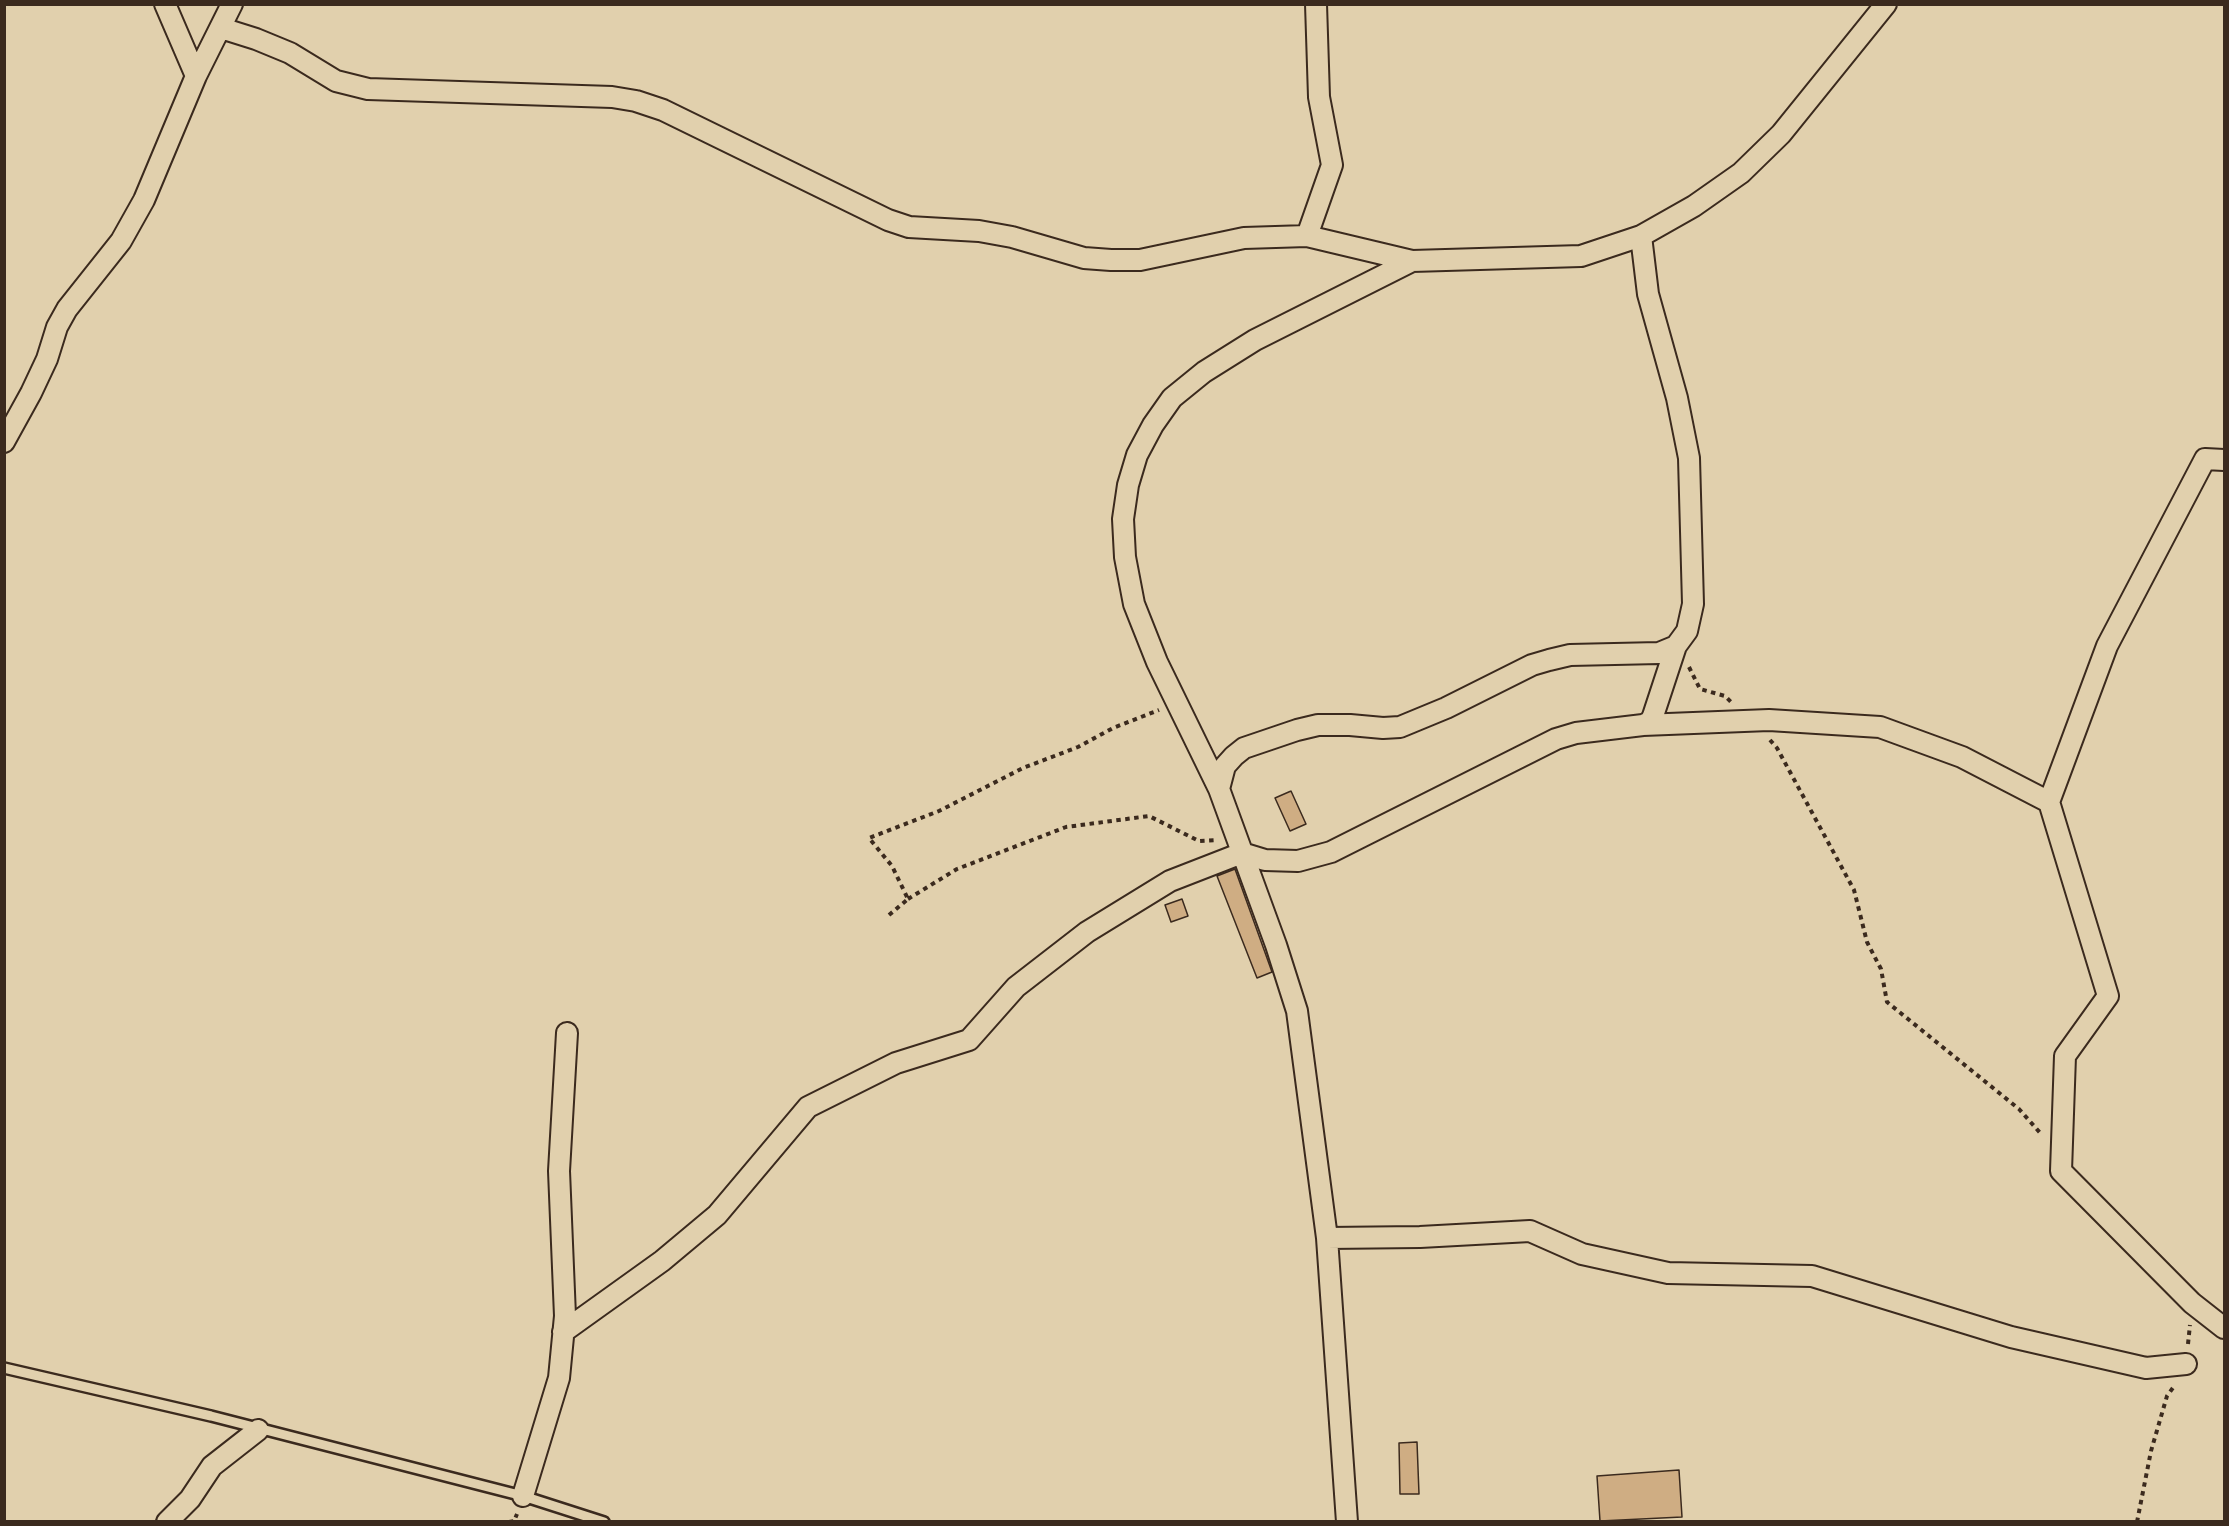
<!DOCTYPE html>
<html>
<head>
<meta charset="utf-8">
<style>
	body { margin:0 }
	#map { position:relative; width:2229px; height:1526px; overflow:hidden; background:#e1d0ad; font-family:Mali,sans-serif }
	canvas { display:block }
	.frame { position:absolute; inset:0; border:6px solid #3b2a1e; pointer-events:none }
</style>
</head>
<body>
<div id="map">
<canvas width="2229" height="1526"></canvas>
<div class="frame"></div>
</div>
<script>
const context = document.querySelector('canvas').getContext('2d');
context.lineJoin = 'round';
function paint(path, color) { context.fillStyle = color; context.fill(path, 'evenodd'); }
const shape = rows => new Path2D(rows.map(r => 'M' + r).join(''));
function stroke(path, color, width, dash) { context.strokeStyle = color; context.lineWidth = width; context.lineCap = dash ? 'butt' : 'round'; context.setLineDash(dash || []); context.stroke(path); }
const building = shape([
	[1291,791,1306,824,1290,831,1275,798,1291,791],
	[1235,869,1272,972,1257,978,1217,876,1235,869],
	[1182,899,1188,916,1171,922,1165,905,1182,899],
	[1417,1442,1419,1494,1400,1494,1399,1443,1417,1442],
	[1679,1470,1682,1517,1600,1521,1597,1476,1679,1470]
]);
const path = shape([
	[1689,667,1700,689,1725,696,1731,702],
	[1770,740,1777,748,1854,890,1867,942,1881,969,1887,1002,2019,1109,2042,1135],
	[908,899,957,869,1066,827,1149,816,1199,841,1217,840],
	[889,915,908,899,892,866,869,838,939,811,1023,768,1078,747,1113,728,1159,710],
	[2188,1344,2190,1325],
	[509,1522,514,1521,517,1514],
	[2137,1522,2151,1451,2167,1396,2175,1385]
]);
const service = shape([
	[4,1368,211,1416,523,1496,604,1522]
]);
const minor = shape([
	[165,4,196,76],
	[221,28,256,39,290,53,336,81,368,89,612,97,636,101,663,110,888,220,909,227,979,231,1012,237,1084,258,1111,260,1140,260,1244,238,1307,236,1412,261,1581,256,1641,236,1694,206,1741,173,1781,134,1886,4],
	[1307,236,1332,165,1319,97,1316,4],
	[4,442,31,393,47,359,57,327,67,309,121,241,144,200,196,76,232,4],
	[2224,460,2205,459,2107,646,2049,802,2108,996,2065,1056,2061,1171,2192,1303,2224,1328],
	[1643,725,1769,720,1880,727,1962,757,2049,802],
	[1219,789,1225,766,1234,756,1244,748,1297,730,1318,725,1350,725,1383,728,1400,727,1446,708,1532,665,1549,660,1570,655,1659,653,1676,646],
	[1327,1238,1420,1237,1530,1231,1582,1254,1668,1273,1812,1276,2011,1337,2146,1368,2186,1364],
	[563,1332,662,1261,717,1215,808,1107,896,1063,969,1040,1016,987,1087,932,1170,881,1242,853,1265,860,1298,861,1331,852,1556,739,1576,733,1643,725,1650,722,1653,716,1676,646,1687,631,1693,604,1689,458,1677,398,1648,294,1641,236],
	[523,1496,559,1378,565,1316,559,1171,567,1033],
	[167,1522,190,1499,212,1466,258,1430],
	[1347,1522,1327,1238,1297,1011,1276,945,1219,789,1157,662,1134,604,1125,557,1123,519,1128,485,1137,455,1153,425,1172,398,1204,372,1255,340,1412,261]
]);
paint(building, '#cfad83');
stroke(building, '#3b2a1e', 1.5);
stroke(service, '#3b2a1e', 14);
stroke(minor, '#3b2a1e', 24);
stroke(path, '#3b2a1e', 4, [4.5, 4.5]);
stroke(service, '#e1d0ad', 9);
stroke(minor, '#e1d0ad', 20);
</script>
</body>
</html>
